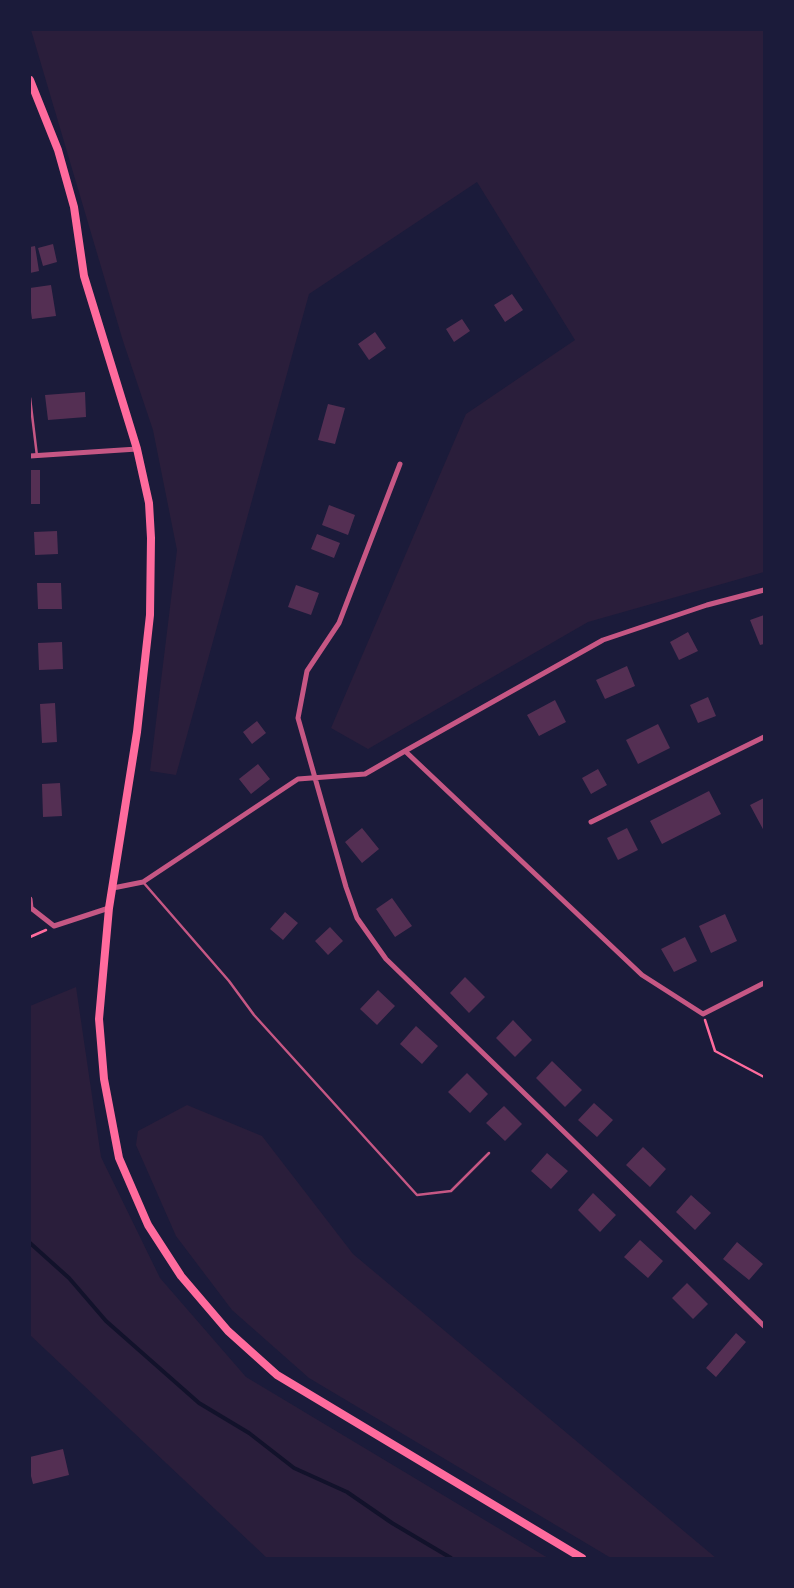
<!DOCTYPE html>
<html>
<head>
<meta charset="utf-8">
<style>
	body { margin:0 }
	#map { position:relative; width:794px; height:1588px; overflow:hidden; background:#1b1b3a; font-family:"Playfair Display",serif }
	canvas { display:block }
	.frame { position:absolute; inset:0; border:31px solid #1b1b3a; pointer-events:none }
</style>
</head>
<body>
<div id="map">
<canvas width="794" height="1588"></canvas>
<div class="frame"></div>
</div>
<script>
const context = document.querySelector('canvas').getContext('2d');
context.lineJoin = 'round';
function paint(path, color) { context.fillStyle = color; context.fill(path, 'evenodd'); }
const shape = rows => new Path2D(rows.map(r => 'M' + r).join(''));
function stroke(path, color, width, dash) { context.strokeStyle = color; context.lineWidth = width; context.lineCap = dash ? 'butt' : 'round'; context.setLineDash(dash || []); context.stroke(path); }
const green = shape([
	[31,30,764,30,764,572,588,622,368,749,331,728,466,414,575,340,477,182,309,294,176,775,150,771,177,550,153,430,123,341],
	[76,987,101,1157,160,1278,246,1377,548,1558,267,1558,30,1335,30,1006],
	[187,1105,262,1136,353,1254,716,1558,611,1558,309,1378,232,1310,176,1236,136,1145,138,1131]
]);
const stream = shape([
	[30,1243,69,1278,106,1321,199,1403,249,1433,294,1468,347,1492,392,1523,451,1558]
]);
const building = shape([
	[53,244,57,262,43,266,38,248],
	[35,246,39,271,30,273,30,247],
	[51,285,56,316,32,319,30,305,30,288],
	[512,294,523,310,505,322,494,305],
	[462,319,470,331,454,342,446,329],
	[375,332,386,348,369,360,358,344],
	[85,392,86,417,48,420,45,395],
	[328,404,345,408,335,444,318,440],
	[30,470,40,470,40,504,30,504],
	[329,505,355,515,348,535,322,525],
	[57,531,58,554,35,555,34,532],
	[317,534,340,543,334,558,311,549],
	[37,583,61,583,62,609,38,609],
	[296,585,319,593,311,615,288,607],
	[764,615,764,644,760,645,750,620],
	[688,632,698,651,679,660,670,642],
	[62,642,63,669,39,670,38,643],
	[627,666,635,686,605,699,596,680],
	[708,697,716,716,698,723,690,705],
	[555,700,566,722,539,736,527,715],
	[55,703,57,742,42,743,40,704],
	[257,721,266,733,252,744,243,732],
	[658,724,670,748,638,764,626,740],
	[258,764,270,779,251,794,239,779],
	[598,769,607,785,591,794,582,778],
	[60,783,62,816,43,817,42,784],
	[709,791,721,814,662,844,650,821],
	[764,798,764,831,750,805],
	[362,828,379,849,362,863,345,842],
	[627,828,638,850,618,860,607,838],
	[392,898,412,926,395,937,376,909],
	[285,912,298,923,283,940,270,929],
	[725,914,737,941,711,953,699,926],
	[330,927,343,941,328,955,315,941],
	[685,937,697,961,674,972,661,949],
	[465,977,485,997,469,1013,450,993],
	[378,990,395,1006,377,1025,360,1009],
	[513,1020,532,1040,515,1057,496,1038],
	[416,1026,438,1046,422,1064,400,1044],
	[552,1061,582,1090,565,1107,536,1078],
	[467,1073,488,1094,470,1113,448,1092],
	[594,1103,613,1120,597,1137,578,1120],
	[504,1106,522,1124,505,1141,486,1123],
	[643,1147,666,1169,650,1187,626,1165],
	[547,1153,568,1171,551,1189,531,1171],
	[593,1193,616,1215,600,1232,578,1210],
	[691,1195,711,1213,695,1230,676,1212],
	[640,1240,663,1261,648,1278,624,1257],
	[737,1242,763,1264,749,1280,723,1259],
	[687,1283,708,1304,693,1319,672,1298],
	[736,1333,746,1342,716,1377,706,1368],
	[63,1449,69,1475,33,1484,30,1472,30,1457]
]);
const path = shape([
	[30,937,46,930],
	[705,1020,715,1051,764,1077]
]);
const service = shape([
	[30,398,37,456],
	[143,882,229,981,254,1015,417,1195,451,1191,489,1153]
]);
const minor = shape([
	[30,456,137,449],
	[400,464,339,623,307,671,298,718,346,887,357,918,386,959,764,1326],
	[405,751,603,640,707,605,764,590],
	[591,822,764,737],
	[113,888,143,882,298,779,365,774,405,751,642,975,703,1014,764,983],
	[30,899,31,908,54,926,109,908]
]);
const secondary = shape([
	[30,80,58,150,74,207,84,276,137,449,149,503,151,538,150,615,137,732,109,908,99,1019,104,1079,119,1158,148,1225,181,1276,228,1331,277,1375,582,1558]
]);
paint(green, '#2a1e3b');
stroke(stream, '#12122b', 4);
paint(building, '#542f53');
stroke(path, '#ff6b9d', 2.5);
stroke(service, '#c65784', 2.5);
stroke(minor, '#c65784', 5);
stroke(secondary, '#ff6b9d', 8);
</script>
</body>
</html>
